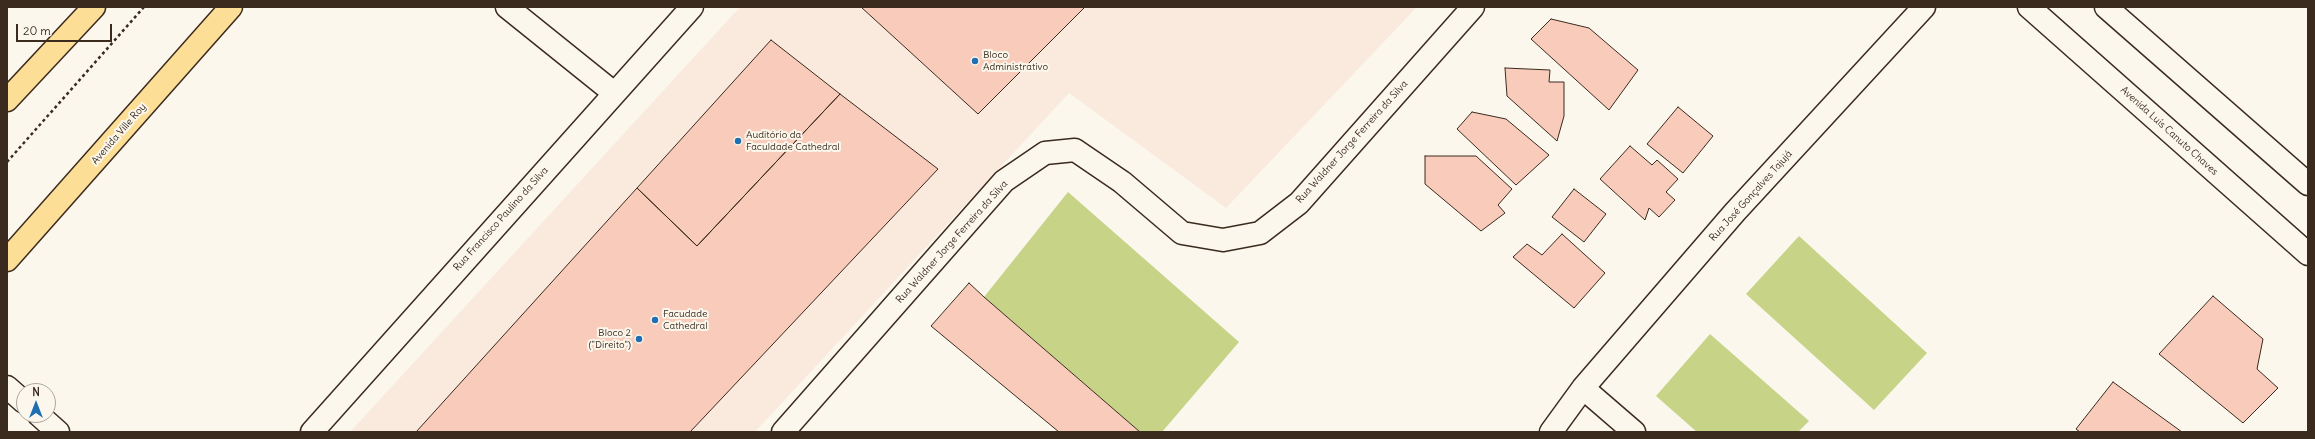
<!DOCTYPE html>
<html>
<head>
<meta charset="utf-8">
<style>
	body { margin:0 }
	#map { position:relative; width:2315px; height:439px; overflow:hidden; background:#fbf7ec; font-family:Delius,sans-serif }
	canvas { display:block }
	.frame { position:absolute; inset:0; border:8px solid #3b2a1e; pointer-events:none }
	.north { position:absolute; left:16px; top:383px; width:40px; height:40px; box-sizing:border-box; background:#fbf7ec; border:1px solid #aea59a; border-radius:50%; rotate:0deg; font-size:11px; font-weight:700; line-height:16px; text-align:center; color:#3b2a1e }
	.north::after { content:''; display:block; margin:auto; width:14px; height:18px; background:#1f6fb2; clip-path:polygon(50% 0,100% 100%,50% 72%,0 100%) }
	.scale { position:absolute; left:16px; top:24px; width:96px; height:18px; box-sizing:border-box; border:2px solid #3b2a1e; border-top:0; padding-left:5px; font-size:12px; line-height:14px; white-space:nowrap; color:#3b2a1e; -webkit-text-stroke:3px #fbf7ec; paint-order:stroke }
</style>
</head>
<body>
<div id="map">
<canvas width="2315" height="439"></canvas>
<div class="frame"></div>
<div class="north">N</div>
<div class="scale">20 m</div>
</div>
<script>
const context = document.querySelector('canvas').getContext('2d');
context.lineJoin = 'round';
function paint(path, color) { context.fillStyle = color; context.fill(path, 'evenodd'); }
const shape = rows => new Path2D(rows.map(r => 'M' + r).join(''));
function stroke(path, color, width, dash) { context.strokeStyle = color; context.lineWidth = width; context.lineCap = dash ? 'butt' : 'round'; context.setLineDash(dash || []); context.stroke(path); }
function write(font, color, halo, rows, align = 'center') {
  context.font = font + ' Delius,sans-serif'; context.lineWidth = 4; context.setLineDash([]); context.textBaseline = 'middle'; context.strokeStyle = halo; context.fillStyle = color; for (const [text, x, y, turn = 0] of rows) {
    context.save(); context.translate(x, y); context.rotate((+turn || 0) * Math.PI / 180); context.textAlign = isNaN(turn) ? turn : align; if (halo) context.strokeText(text, 0, 0); context.fillText(text, 0, 0); context.restore();
  }
}
const built = shape([
	[740,7,861,7,978,114,1085,7,1417,7,1226,208,1069,93,755,432,350,432]
]);
const green = shape([
	[1068,192,1239,342,1162,432,1140,432,984,297],
	[1799,236,1927,353,1874,410,1746,294],
	[1710,334,1809,421,1798,432,1697,432,1656,396]
]);
const building = shape([
	[861,7,1085,7,978,114,861,7],
	[1551,19,1589,28,1638,70,1609,110,1531,39,1551,19],
	[771,40,840,94,697,246,637,188,771,40],
	[1505,68,1550,70,1549,82,1564,82,1564,116,1557,141,1507,96,1505,68],
	[840,94,938,169,690,432,416,432,637,188,697,246,840,94],
	[1678,107,1713,136,1683,173,1647,144,1678,107],
	[1472,112,1506,119,1549,155,1516,185,1457,129,1472,112],
	[1630,146,1652,165,1657,160,1678,179,1666,192,1675,200,1659,217,1649,208,1645,220,1600,179,1630,146],
	[1425,156,1476,156,1512,189,1498,205,1505,213,1481,231,1425,184,1425,156],
	[1574,189,1606,214,1584,242,1552,217,1574,189],
	[1562,234,1605,273,1574,308,1513,257,1527,244,1542,255,1562,234],
	[969,283,984,297,1140,432,1059,432,931,326,969,283],
	[2213,296,2263,339,2257,369,2278,388,2243,423,2159,354,2213,296],
	[2113,382,2182,432,2080,432,2076,429,2113,382]
]);
const path = shape([
	[7,162,144,7]
]);
const minor = shape([
	[507,7,614,93],
	[2029,7,2308,254],
	[2106,7,2308,184],
	[7,387,24,402],
	[1583,388,1634,432],
	[39,415,58,432],
	[312,432,692,7],
	[783,432,1004,181,1045,153,1075,150,1122,182,1182,233,1223,240,1260,233,1299,203,1473,7],
	[1551,432,1583,388,1735,212,1924,7]
]);
const major = shape([
	[7,100,94,7],
	[7,260,231,7]
]);
const markers = [
	[975,61,4,"#1f6fb2"],
	[738,141,4,"#1f6fb2"],
	[655,320,4,"#1f6fb2"],
	[639,339,4,"#1f6fb2"]
];
const poiNames = [
	["Bloco",983,55],
	["Administrativo",983,67],
	["Auditório da",746,135],
	["Faculdade Cathedral",746,147],
	["Facudade",663,314],
	["Cathedral",663,326],
	["Bloco 2",631,333,"right"],
	["(\"Direito\")",631,345,"right"]
];
const streetNames = [
	["Avenida Luís Canuto Chaves",2169,131,42],
	["Avenida Ville Roy",119,134,-49],
	["Rua Waldner Jorge Ferreira da Silva",1352,142,-48],
	["Rua José Gonçalves Tajujá",1751,196,-48],
	["Rua Francisco Paulino da Silva",501,219,-48],
	["Rua Waldner Jorge Ferreira da Silva",952,242,-48]
];
paint(built, '#faeadd');
paint(green, '#c7d387');
paint(building, '#f8cbba');
stroke(building, '#3b2a1e', 1);
stroke(minor, '#3b2a1e', 25);
stroke(major, '#3b2a1e', 25);
stroke(path, '#3b2a1e', 2.5, [3, 3]);
stroke(minor, '#fbf7ec', 22);
stroke(major, '#fdde96', 22);
for (const [x, y, r, color] of markers) { const dot = new Path2D(); dot.arc(x, y, r, 0, 2 * Math.PI); context.fillStyle = color; context.fill(dot); stroke(dot, '#fbf7ec', 1.5); }
write('10px', '#3b2a1e', '#fbf7ec', poiNames, 'left');
write('10px', '#3b2a1e', '#fbf7ec', streetNames);
</script>
</body>
</html>
